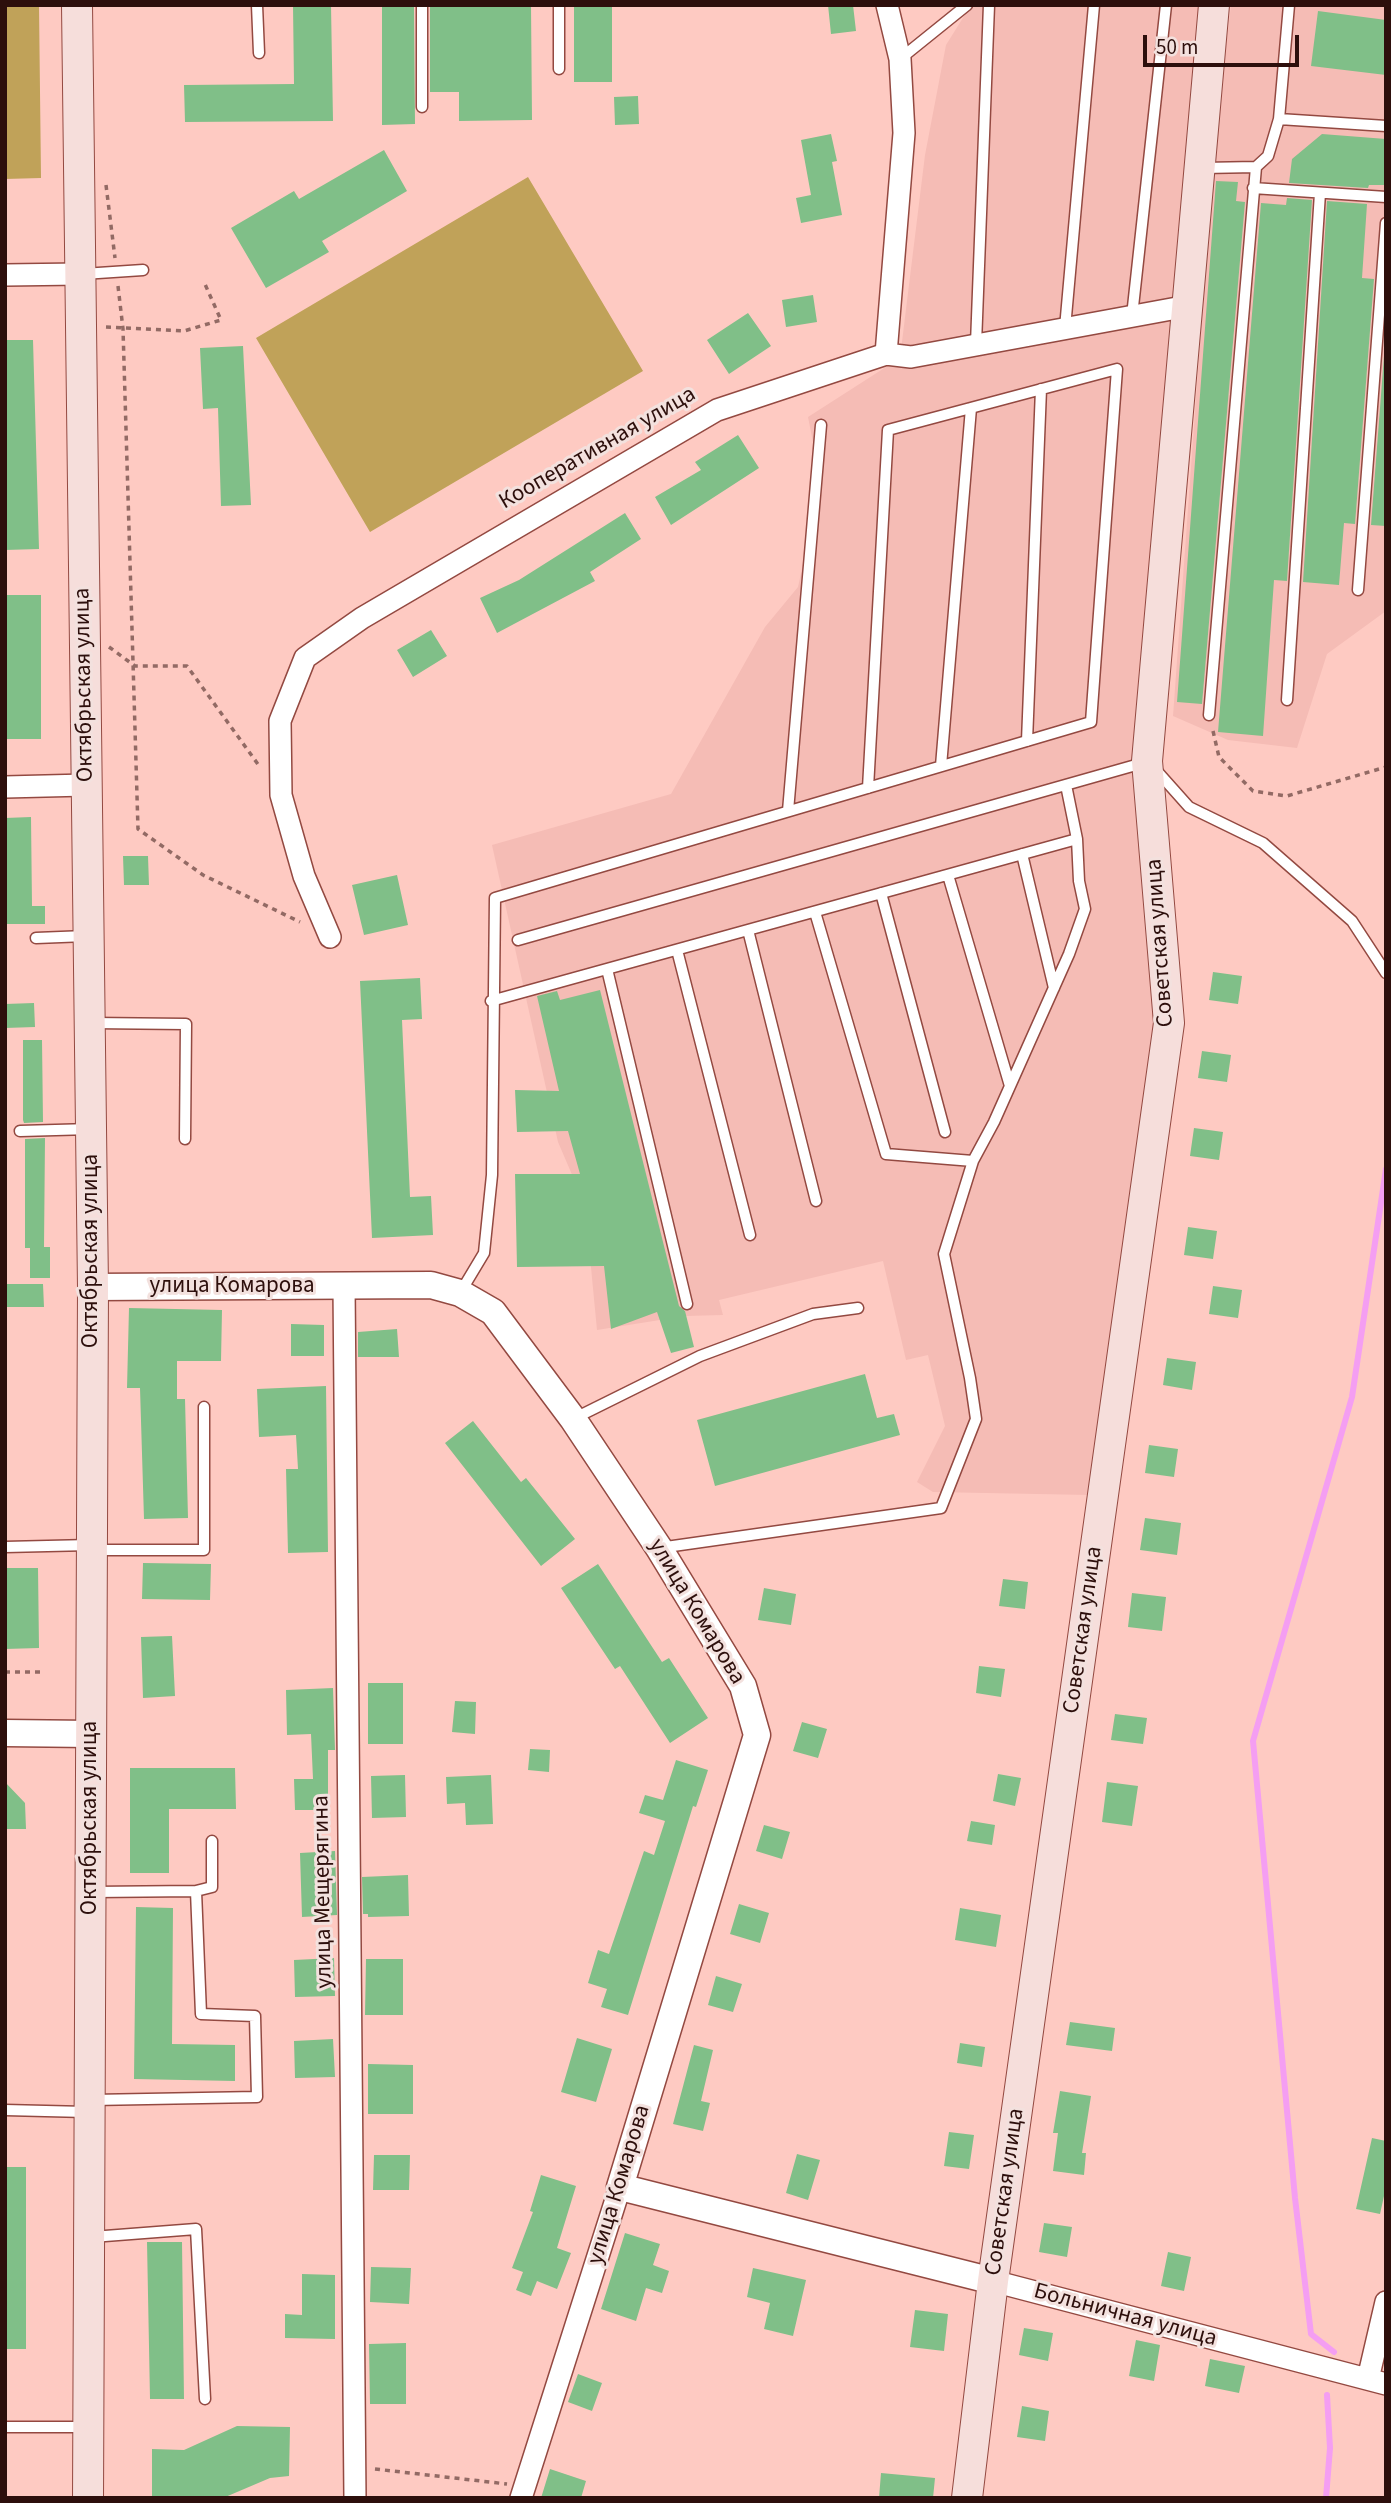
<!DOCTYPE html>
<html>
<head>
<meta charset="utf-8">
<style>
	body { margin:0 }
	#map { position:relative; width:1391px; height:2503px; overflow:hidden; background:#fecac2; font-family:"Source Sans 3",sans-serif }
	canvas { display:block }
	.frame { position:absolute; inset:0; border:7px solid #2d0f0c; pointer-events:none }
	.scale { position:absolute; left:1143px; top:35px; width:156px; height:32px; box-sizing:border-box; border:4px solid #2d0f0c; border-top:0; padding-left:9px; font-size:21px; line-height:24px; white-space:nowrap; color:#2d0f0c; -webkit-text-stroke:5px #f3e1de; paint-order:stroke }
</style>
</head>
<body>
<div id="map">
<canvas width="1391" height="2503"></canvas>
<div class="frame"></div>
<div class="scale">50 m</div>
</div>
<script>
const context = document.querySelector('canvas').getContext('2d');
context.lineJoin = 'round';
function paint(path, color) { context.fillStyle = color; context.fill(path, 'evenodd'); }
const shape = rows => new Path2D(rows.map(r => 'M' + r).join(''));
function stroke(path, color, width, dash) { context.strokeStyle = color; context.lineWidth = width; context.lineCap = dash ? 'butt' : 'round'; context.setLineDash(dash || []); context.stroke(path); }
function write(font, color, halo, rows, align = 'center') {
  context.font = font + ' "Source Sans 3",sans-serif'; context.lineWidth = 6; context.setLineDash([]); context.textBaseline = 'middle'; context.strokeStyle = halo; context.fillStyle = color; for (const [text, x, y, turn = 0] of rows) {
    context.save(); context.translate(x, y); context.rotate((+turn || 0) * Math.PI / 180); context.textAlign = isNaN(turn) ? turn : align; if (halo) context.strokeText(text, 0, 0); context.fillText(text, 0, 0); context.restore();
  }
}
const built = shape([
	[971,5,1199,5,1147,726,1158,1026,1090,1495,933,1492,917,1482,945,1426,928,1355,906,1360,883,1261,719,1300,723,1315,685,1316,597,1330,585,1205,558,1142,492,845,671,794,765,627,798,587,821,483,808,417,900,358,925,155,946,45],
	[1231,5,1386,5,1386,611,1327,654,1297,748,1228,740,1173,716,1214,149]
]);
const green = shape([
	[5,5,39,5,41,178,5,179],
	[528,177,643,371,370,532,256,338]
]);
const stream = shape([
	[1334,2352,1311,2334,1295,2198,1253,1741,1352,1397,1386,1169],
	[1326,2498,1330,2448,1327,2395]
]);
const building = shape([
	[293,5,331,5,333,121,185,122,184,85,294,84],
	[382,5,414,5,415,124,382,125],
	[430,5,531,5,532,120,459,121,459,92,430,92],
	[574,5,612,5,612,82,574,82],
	[828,5,853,5,856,31,831,34],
	[1318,11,1386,20,1386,75,1311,66],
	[638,96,639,124,615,125,614,97],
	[831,134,837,161,832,162,842,215,801,223,796,198,811,195,801,140],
	[1322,134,1386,139,1386,185,1369,185,1368,188,1289,183,1292,159],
	[384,150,407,191,322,241,329,252,266,288,231,228,294,191,299,199],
	[1216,181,1238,182,1236,201,1245,202,1202,704,1177,702],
	[1287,198,1312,200,1287,581,1274,580,1263,736,1218,732,1261,203,1286,205],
	[1327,201,1367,204,1362,278,1374,279,1355,524,1344,523,1339,585,1303,582],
	[813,295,817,322,786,327,782,300],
	[748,313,771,346,729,374,707,340],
	[1386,330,1386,526,1371,525],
	[5,340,33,340,39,549,5,550],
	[243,346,251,505,221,506,218,408,203,409,200,348],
	[738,435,759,468,671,525,655,497,701,470,695,462],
	[625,513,641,539,590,572,595,581,497,633,480,598,519,580],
	[5,595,41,595,41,739,5,739],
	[431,630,447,656,413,677,397,650],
	[31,817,32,906,45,906,45,924,5,924,5,818],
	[123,856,148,856,149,885,124,885],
	[397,875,408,925,364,935,352,885],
	[1213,972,1242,976,1238,1004,1209,1000],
	[420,978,422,1019,402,1020,410,1197,431,1196,433,1235,372,1238,360,981],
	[600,990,679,1306,685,1311,694,1347,671,1353,657,1312,611,1329,604,1266,517,1267,515,1174,580,1174,568,1131,517,1132,515,1090,559,1091,537,996,557,991,560,1000],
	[34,1003,35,1027,5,1028,5,1004],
	[23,1040,42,1040,43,1122,24,1123,23,1120],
	[1202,1051,1231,1055,1227,1082,1198,1078],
	[1194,1128,1223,1132,1219,1160,1190,1156],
	[45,1138,44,1247,50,1247,50,1278,30,1278,30,1248,25,1248,25,1139],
	[1188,1227,1217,1231,1213,1259,1184,1255],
	[5,1284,43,1284,44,1307,5,1307],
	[1213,1286,1242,1290,1238,1318,1209,1314],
	[129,1308,222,1310,221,1361,177,1361,177,1399,185,1399,188,1518,144,1519,140,1388,127,1388],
	[291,1324,324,1325,324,1356,291,1356],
	[397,1329,399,1357,358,1357,358,1332],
	[1167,1358,1196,1362,1192,1390,1163,1385],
	[865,1374,877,1418,894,1414,900,1435,715,1486,697,1420],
	[326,1386,328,1552,288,1553,286,1469,298,1469,296,1435,259,1437,257,1389],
	[473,1421,521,1482,526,1478,575,1539,541,1566,445,1443],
	[1149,1445,1178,1449,1174,1477,1145,1473],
	[1145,1518,1181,1523,1177,1555,1140,1550],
	[143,1563,211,1564,210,1600,142,1599],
	[598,1564,662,1662,669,1658,708,1718,670,1743,620,1666,615,1669,561,1588],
	[5,1568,38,1568,39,1648,5,1649],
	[1003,1579,1028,1582,1025,1609,999,1606],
	[764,1588,796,1594,791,1625,758,1620],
	[1132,1593,1166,1597,1162,1631,1128,1627],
	[172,1636,175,1696,143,1698,141,1637],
	[979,1666,1005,1669,1001,1697,976,1693],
	[368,1683,403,1683,403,1744,368,1744],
	[333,1688,335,1750,328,1750,328,1810,295,1810,294,1779,313,1779,311,1734,287,1735,286,1690],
	[455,1701,476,1702,475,1734,452,1732],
	[1115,1714,1147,1718,1143,1744,1111,1740],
	[802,1722,827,1729,818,1758,793,1751],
	[530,1749,550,1750,549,1772,528,1770],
	[676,1760,708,1770,696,1807,693,1806,628,2015,601,2007,607,1989,588,1983,598,1950,609,1954,644,1851,654,1855,665,1821,639,1813,645,1795,663,1800],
	[130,1768,235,1768,236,1809,169,1809,169,1873,130,1873],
	[998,1774,1021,1778,1015,1806,993,1801],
	[405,1775,406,1817,372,1818,371,1776],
	[491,1775,493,1824,466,1825,465,1803,447,1804,446,1777],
	[5,1782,25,1803,26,1829,5,1829],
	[1107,1782,1138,1786,1132,1826,1102,1822],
	[971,1821,995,1825,992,1845,967,1841],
	[764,1825,790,1832,782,1859,756,1851],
	[335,1851,337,1915,302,1917,300,1853],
	[408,1875,409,1916,368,1917,368,1914,363,1914,362,1877],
	[739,1904,769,1913,760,1943,730,1934],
	[136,1907,173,1908,172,2044,235,2045,235,2081,134,2079],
	[960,1908,1001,1915,996,1947,955,1940],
	[334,1958,335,1996,295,1997,294,1960],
	[366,1959,403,1959,403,2015,365,2015],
	[716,1976,742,1984,733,2012,708,2005],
	[1070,2022,1115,2028,1112,2051,1066,2045],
	[577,2038,612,2049,596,2102,561,2092],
	[333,2039,335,2077,295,2078,294,2041],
	[960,2043,985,2047,982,2067,957,2063],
	[694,2045,713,2050,701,2101,710,2103,703,2131,673,2124],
	[368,2064,413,2065,413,2114,368,2114],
	[1060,2091,1091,2096,1082,2153,1086,2153,1084,2175,1053,2171,1058,2133,1053,2133],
	[949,2132,974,2135,969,2169,944,2166],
	[1372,2138,1386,2141,1386,2187,1380,2214,1356,2209],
	[797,2154,820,2160,808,2200,786,2193],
	[374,2155,410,2155,409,2190,373,2190],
	[5,2167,26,2167,26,2349,5,2349],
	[541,2175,576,2186,557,2248,571,2253,557,2289,537,2281,531,2296,516,2290,523,2272,512,2268,533,2212,530,2211],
	[1044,2223,1072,2227,1067,2257,1039,2252],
	[625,2233,660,2244,653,2265,669,2271,662,2293,646,2288,636,2321,601,2309],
	[147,2242,182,2242,184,2399,150,2399],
	[1168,2252,1191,2257,1184,2291,1161,2286],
	[371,2267,411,2268,409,2304,370,2302],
	[753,2268,806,2280,793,2336,764,2329,770,2303,747,2297],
	[302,2274,335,2275,335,2339,285,2338,285,2314,302,2315],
	[915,2310,948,2314,944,2351,910,2347],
	[1024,2328,1053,2333,1048,2361,1019,2355],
	[1136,2340,1160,2345,1154,2381,1129,2376],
	[406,2343,406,2404,370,2404,369,2344],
	[1210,2359,1245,2366,1239,2393,1205,2386],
	[578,2374,602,2383,592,2411,568,2402],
	[1022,2406,1049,2411,1045,2441,1017,2437],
	[237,2426,290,2427,289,2476,270,2478,223,2498,152,2498,152,2449,184,2450],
	[550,2469,586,2481,581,2498,541,2498],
	[881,2473,935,2478,933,2498,879,2498]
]);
const path = shape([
	[106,185,115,258],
	[118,286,123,329,138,829,203,875,300,922],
	[106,327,184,331,221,320,204,282],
	[109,647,135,666,187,666,260,767],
	[1213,731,1219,757,1253,791,1287,796,1386,767],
	[5,1672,45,1672],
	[375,2469,507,2484]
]);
const service = shape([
	[257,5,259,53],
	[422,5,422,107],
	[900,59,967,5],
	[559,69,559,5],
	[1279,119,1386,126],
	[1256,167,1268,156,1279,119,1289,5],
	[1203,168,1256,167,1209,715],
	[1253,188,1386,197],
	[83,274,143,270],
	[1132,316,1166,5],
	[1065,328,1094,5],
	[976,344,989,5],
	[1358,590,1386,223],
	[1287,700,1320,193],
	[1027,741,1041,389],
	[941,766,971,408],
	[1156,770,1189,807,1263,843,1352,921,1386,973],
	[788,811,821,425],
	[1022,854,1054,988],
	[948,875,1010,1086],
	[881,893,945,1132],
	[815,912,886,1154,973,1161],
	[748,930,816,1201],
	[36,938,86,936],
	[518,940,1143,763],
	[677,950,750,1235],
	[607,969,687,1304],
	[491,1001,1077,839,1066,785],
	[92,1023,186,1024,185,1139],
	[20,1131,91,1129],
	[460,1293,484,1253,492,1175,495,898,1091,722,1117,369,888,430,868,788],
	[573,1419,700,1356,813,1314,858,1308],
	[5,1547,90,1545],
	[659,1548,941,1508,976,1419,970,1378,944,1254,973,1161,994,1122,1069,954,1085,909,1079,881,1077,839],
	[95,1550,204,1550,204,1407],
	[93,1892,196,1891,212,1887,212,1841],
	[92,2100,257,2097,255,2016,201,2014,196,1891],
	[5,2110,86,2112],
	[92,2237,196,2229,205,2399],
	[5,2427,86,2427]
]);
const minor = shape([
	[5,275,80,274],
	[886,354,911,357,1188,306],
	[5,787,86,785],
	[330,937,304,876,281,795,280,721,305,658,362,618,717,410,886,354,904,133,900,59,887,5],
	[344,1286,355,2498],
	[993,2281,1386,2384],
	[1368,2379,1386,2302],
	[521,2498,620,2187]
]);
const tertiary = shape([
	[93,1287,431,1285,460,1293,493,1312,573,1419,659,1548,743,1686,757,1735,620,2187,993,2281],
	[5,1733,91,1734]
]);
const secondary = shape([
	[77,5,93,1287,88,2498],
	[967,2498,993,2281,1169,1023,1147,761,1214,5]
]);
const streetNames = [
	["Кооперативная улица",598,449,-30],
	["Октябрьская улица",85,685,-91],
	["Советская улица",1161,943,-94],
	["Октябрьская улица",92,1251,-90],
	["улица Комарова",232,1287],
	["улица Комарова",696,1612,59],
	["Советская улица",1084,1630,-82],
	["Октябрьская улица",91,1818,-90],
	["улица Мещерягина",324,1892,-91],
	["улица Комарова",620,2185,-73],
	["Советская улица",1006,2192,-82],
	["Больничная улица",1125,2316,15]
];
paint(built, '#f5bcb5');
paint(green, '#c0a259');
stroke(stream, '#f49ef2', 6);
paint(building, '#80bf88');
stroke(service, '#934941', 13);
stroke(minor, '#934941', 24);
stroke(tertiary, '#934941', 29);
stroke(secondary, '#934941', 32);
stroke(path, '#926a64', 3.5, [5, 5]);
stroke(service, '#fff', 10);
stroke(minor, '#fff', 21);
stroke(tertiary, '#fff', 26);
stroke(secondary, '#f6dedb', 30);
write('23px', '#2d0f0c', '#f3e1de', streetNames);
</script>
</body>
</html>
